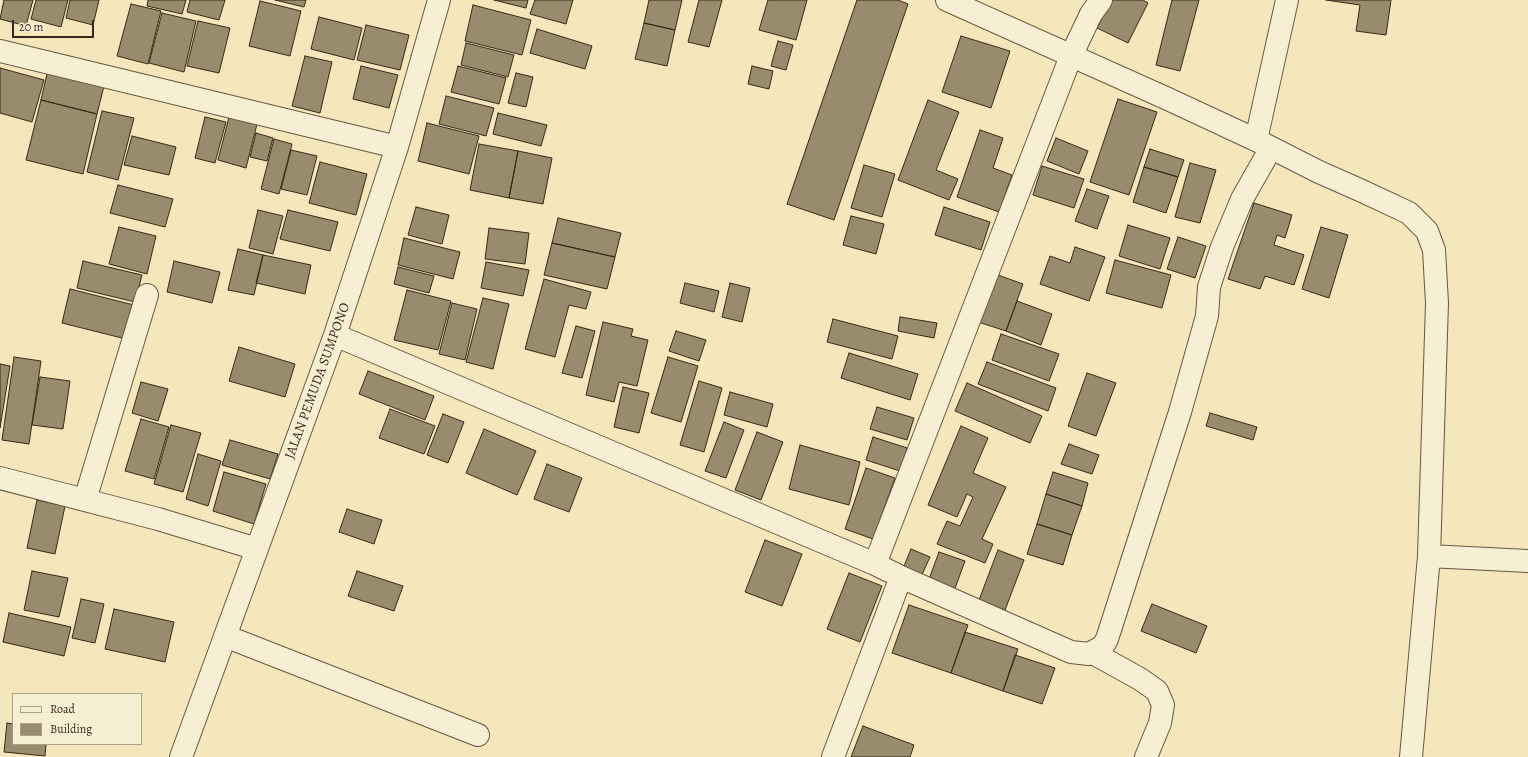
<!DOCTYPE html>
<html>
<head>
<meta charset="utf-8">
<style>
	body { margin:0 }
	#map { position:relative; width:1528px; height:757px; overflow:hidden; background:#f3e7bb; font-family:Alegreya,serif }
	canvas { display:block }
	.legend { position:absolute; left:12px; top:693px; width:130px; height:52px; box-sizing:border-box; background:#f7efd3; border:1px solid #aaa089; margin:0; padding:5px 7px; list-style:none; font-size:12px; color:#372919 }
	.legend li { display:flex; align-items:center; gap:8px; height:20px }
	.legend b { width:20px; border:1px solid #aaa089 }
	.scale { position:absolute; left:12px; top:20px; width:82px; height:18px; box-sizing:border-box; border:2px solid #372919; border-top:0; padding-left:5px; font-size:12px; line-height:14px; white-space:nowrap; color:#372919; -webkit-text-stroke:3px #f7efd3; paint-order:stroke }
</style>
</head>
<body>
<div id="map">
<canvas width="1528" height="757"></canvas>
<ul class="legend">
<li><b style="height:5px;background:#f7efd3"></b>Road</li>
<li><b style="height:11px;background:#998c6d"></b>Building</li>
</ul>
<div class="scale">20 m</div>
</div>
<script>
const context = document.querySelector('canvas').getContext('2d');
context.lineJoin = 'round';
function paint(path, color) { context.fillStyle = color; context.fill(path, 'evenodd'); }
const shape = rows => new Path2D(rows.map(r => 'M' + r).join(''));
function stroke(path, color, width, dash) { context.strokeStyle = color; context.lineWidth = width; context.lineCap = dash ? 'butt' : 'round'; context.setLineDash(dash || []); context.stroke(path); }
function write(font, color, halo, rows, align = 'center') {
  context.font = font + ' Alegreya,serif'; context.lineWidth = 3; context.setLineDash([]); context.textBaseline = 'middle'; context.strokeStyle = halo; context.fillStyle = color; for (const [text, x, y, turn = 0] of rows) {
    context.save(); context.translate(x, y); context.rotate((+turn || 0) * Math.PI / 180); context.textAlign = isNaN(turn) ? turn : align; if (halo) context.strokeText(text, 0, 0); context.fillText(text, 0, 0); context.restore();
  }
}
const building = shape([
	[4,0,33,0,26,26,0,19,4,0],
	[36,0,68,0,61,27,31,19,36,0],
	[70,0,99,0,93,25,66,18,70,0],
	[148,0,186,0,182,14,147,6,148,0],
	[190,0,225,0,219,20,187,12,190,0],
	[275,0,306,0,304,7,275,0],
	[494,0,528,0,526,8,494,0],
	[535,0,573,0,566,24,530,14,535,0],
	[649,0,682,0,675,30,644,23,649,0],
	[699,0,722,0,709,47,688,42,699,0],
	[768,0,807,0,796,40,759,30,768,0],
	[857,0,898,0,908,4,834,220,787,204,857,0],
	[1111,0,1143,0,1148,3,1128,43,1097,28,1111,0],
	[1172,0,1199,0,1180,71,1156,65,1172,0],
	[1326,0,1391,0,1386,35,1356,31,1360,5,1326,0],
	[260,1,301,11,290,56,249,46,260,1],
	[131,4,161,11,148,64,117,56,131,4],
	[473,5,531,20,522,55,465,41,473,5],
	[162,13,196,21,184,72,149,63,162,13],
	[319,17,362,28,354,60,311,49,319,17],
	[198,21,230,28,219,73,187,66,198,21],
	[644,23,675,30,667,66,635,59,644,23],
	[366,25,409,35,400,70,357,60,366,25],
	[537,29,592,46,585,69,530,53,537,29],
	[961,36,1010,51,991,108,942,92,961,36],
	[778,41,793,45,786,70,771,66,778,41],
	[466,43,514,55,508,77,461,65,466,43],
	[305,56,332,62,320,113,292,106,305,56],
	[49,65,106,78,97,114,41,100,49,65],
	[361,66,398,75,389,108,353,99,361,66],
	[458,66,506,78,499,104,451,92,458,66],
	[752,66,773,71,769,89,748,84,752,66],
	[0,68,44,80,32,122,0,113,0,68],
	[516,73,533,77,526,107,508,103,516,73],
	[446,96,494,108,486,136,439,124,446,96],
	[1118,99,1157,112,1129,195,1090,182,1118,99],
	[41,100,97,114,83,174,26,160,41,100],
	[928,100,959,112,936,170,958,179,949,200,898,180,928,100],
	[102,111,134,118,118,180,87,172,102,111],
	[498,113,547,125,541,146,493,134,498,113],
	[205,117,226,122,215,163,195,158,205,117],
	[229,117,257,124,246,168,218,160,229,117],
	[427,123,479,136,469,174,418,161,427,123],
	[980,130,1003,138,993,168,1012,175,999,212,957,197,980,130],
	[256,133,273,138,267,161,250,157,256,133],
	[132,136,176,147,169,175,124,165,132,136],
	[1056,138,1088,151,1079,174,1047,161,1056,138],
	[274,139,292,144,279,194,261,189,274,139],
	[479,144,518,151,509,198,470,190,479,144],
	[1150,149,1184,160,1178,177,1144,167,1150,149],
	[291,150,317,156,307,195,281,189,291,150],
	[518,151,552,158,543,204,509,198,518,151],
	[320,162,367,174,356,215,309,203,320,162],
	[1190,163,1216,170,1200,223,1175,217,1190,163],
	[864,165,895,174,882,217,851,208,864,165],
	[1042,166,1084,179,1074,208,1033,195,1042,166],
	[1144,167,1178,177,1166,213,1133,202,1144,167],
	[118,185,173,199,165,227,110,213,118,185],
	[1087,189,1109,196,1097,229,1075,221,1087,189],
	[1254,203,1292,215,1285,238,1277,235,1274,245,1304,255,1294,285,1265,276,1260,289,1228,279,1254,203],
	[416,207,449,215,442,244,408,235,416,207],
	[944,207,990,222,981,250,935,235,944,207],
	[258,210,283,216,273,254,249,248,258,210],
	[288,210,338,222,330,251,280,239,288,210],
	[851,216,884,224,876,254,843,245,851,216],
	[558,218,621,233,615,257,552,243,558,218],
	[1128,225,1170,238,1160,269,1119,256,1128,225],
	[119,227,156,236,147,274,109,264,119,227],
	[1321,227,1348,235,1329,298,1302,289,1321,227],
	[489,228,529,233,525,264,485,259,489,228],
	[1178,237,1206,246,1195,278,1167,269,1178,237],
	[404,238,460,252,453,279,398,265,404,238],
	[552,243,615,257,607,289,544,275,552,243],
	[1075,247,1105,257,1089,301,1040,284,1050,256,1070,263,1075,247],
	[238,249,263,255,254,295,228,290,238,249],
	[263,255,311,265,305,294,256,283,263,255],
	[1115,260,1171,275,1162,308,1106,293,1115,260],
	[83,261,142,275,135,302,77,288,83,261],
	[174,261,220,272,212,303,167,292,174,261],
	[486,262,529,270,523,296,481,288,486,262],
	[398,267,434,276,429,293,394,284,398,267],
	[995,274,1023,284,1006,331,978,322,995,274],
	[544,279,591,292,586,309,569,305,555,357,525,349,544,279],
	[685,283,719,291,714,312,680,303,685,283],
	[730,283,750,288,742,322,722,317,730,283],
	[70,289,134,305,126,339,62,323,70,289],
	[407,290,451,301,438,350,394,340,407,290],
	[483,298,509,304,493,369,466,362,483,298],
	[1017,301,1052,314,1041,345,1006,331,1017,301],
	[452,303,477,309,465,360,439,354,452,303],
	[900,317,937,323,934,338,898,331,900,317],
	[833,319,898,336,892,359,827,342,833,319],
	[603,322,633,329,631,336,648,340,637,386,619,382,614,402,586,395,603,322],
	[576,326,595,331,582,378,562,373,576,326],
	[676,331,706,340,699,361,669,351,676,331],
	[1001,334,1059,354,1049,381,992,360,1001,334],
	[239,347,295,364,285,397,229,381,239,347],
	[849,353,918,374,910,400,841,378,849,353],
	[14,357,41,361,29,444,2,440,14,357],
	[668,357,698,366,681,422,651,413,668,357],
	[987,362,1056,388,1048,411,978,384,987,362],
	[0,364,10,366,0,428,0,364],
	[368,371,434,396,425,420,359,394,368,371],
	[1087,373,1116,383,1096,436,1068,426,1087,373],
	[40,377,70,381,63,429,32,425,40,377],
	[699,381,722,388,704,452,680,445,699,381],
	[141,382,168,389,158,421,132,413,141,382],
	[967,383,1042,416,1030,443,955,411,967,383],
	[623,387,649,393,639,433,614,427,623,387],
	[730,392,773,404,767,427,724,415,730,392],
	[877,407,914,418,907,440,870,429,877,407],
	[390,409,435,426,424,454,379,438,390,409],
	[1210,413,1257,427,1253,440,1206,426,1210,413],
	[443,414,464,422,448,463,427,455,443,414],
	[141,419,169,427,154,479,125,471,141,419],
	[724,422,744,430,726,478,705,471,724,422],
	[171,425,201,433,183,492,154,484,171,425],
	[961,426,988,438,973,473,1006,487,982,539,993,544,985,563,937,544,947,521,960,526,973,497,967,494,957,517,928,505,961,426],
	[484,429,536,451,517,495,466,473,484,429],
	[757,432,783,442,761,500,735,490,757,432],
	[873,437,907,448,900,471,866,460,873,437],
	[230,440,278,454,270,479,222,465,230,440],
	[1069,444,1099,455,1092,474,1061,464,1069,444],
	[800,445,860,462,849,505,789,489,800,445],
	[198,454,221,461,208,506,186,499,198,454],
	[547,464,582,478,569,512,534,499,547,464],
	[866,468,895,478,873,539,845,529,866,468],
	[224,472,266,484,254,524,213,511,224,472],
	[1053,472,1088,483,1082,506,1046,494,1053,472],
	[1046,494,1082,506,1072,535,1037,524,1046,494],
	[37,500,65,506,55,554,27,548,37,500],
	[347,509,382,520,374,544,339,532,347,509],
	[1037,524,1072,535,1063,565,1027,554,1037,524],
	[765,540,802,554,782,606,745,592,765,540],
	[911,549,930,557,920,579,902,571,911,549],
	[998,550,1024,560,1005,610,979,600,998,550],
	[939,552,965,561,954,591,928,582,939,552],
	[32,571,68,578,59,617,24,610,32,571],
	[357,571,403,586,394,611,348,596,357,571],
	[849,573,882,586,860,642,827,629,849,573],
	[81,599,104,604,95,643,72,638,81,599],
	[1152,604,1207,626,1196,653,1141,631,1152,604],
	[909,605,968,625,951,673,892,653,909,605],
	[114,609,174,622,165,662,105,649,114,609],
	[9,613,71,627,64,656,3,642,9,613],
	[965,632,1018,649,1003,691,951,673,965,632],
	[1015,655,1055,668,1042,704,1003,691,1015,655],
	[7,723,13,724,13,744,46,744,45,756,4,752,7,723],
	[863,726,914,745,910,757,851,757,863,726]
]);
const minor = shape([
	[947,0,1168,99,1256,140,1319,172,1362,191,1409,213,1427,231,1434,250,1437,303,1429,556],
	[0,51,397,147],
	[1256,140,1287,0],
	[335,335,875,564,901,577,1071,652,1089,654,1103,646,1107,639,1180,412,1207,316,1209,287,1222,247,1242,199,1271,148],
	[0,478,158,519,257,549],
	[85,500,147,295],
	[875,564,1071,56,1091,14,1101,0],
	[225,636,478,735],
	[1093,653,1140,679,1157,691,1163,705,1160,723,1146,757],
	[181,757,335,335,397,147,439,0],
	[833,757,901,577],
	[1411,757,1429,556,1528,561]
]);
const streetNames = [
	["JALAN PEMUDA SUMPONO",318,381,-70]
];
paint(building, '#998c6d');
stroke(building, '#372919', 1);
stroke(minor, '#665842', 24);
stroke(minor, '#f7efd3', 22);
write('14px', '#372919', '#f7efd3', streetNames);
</script>
</body>
</html>
